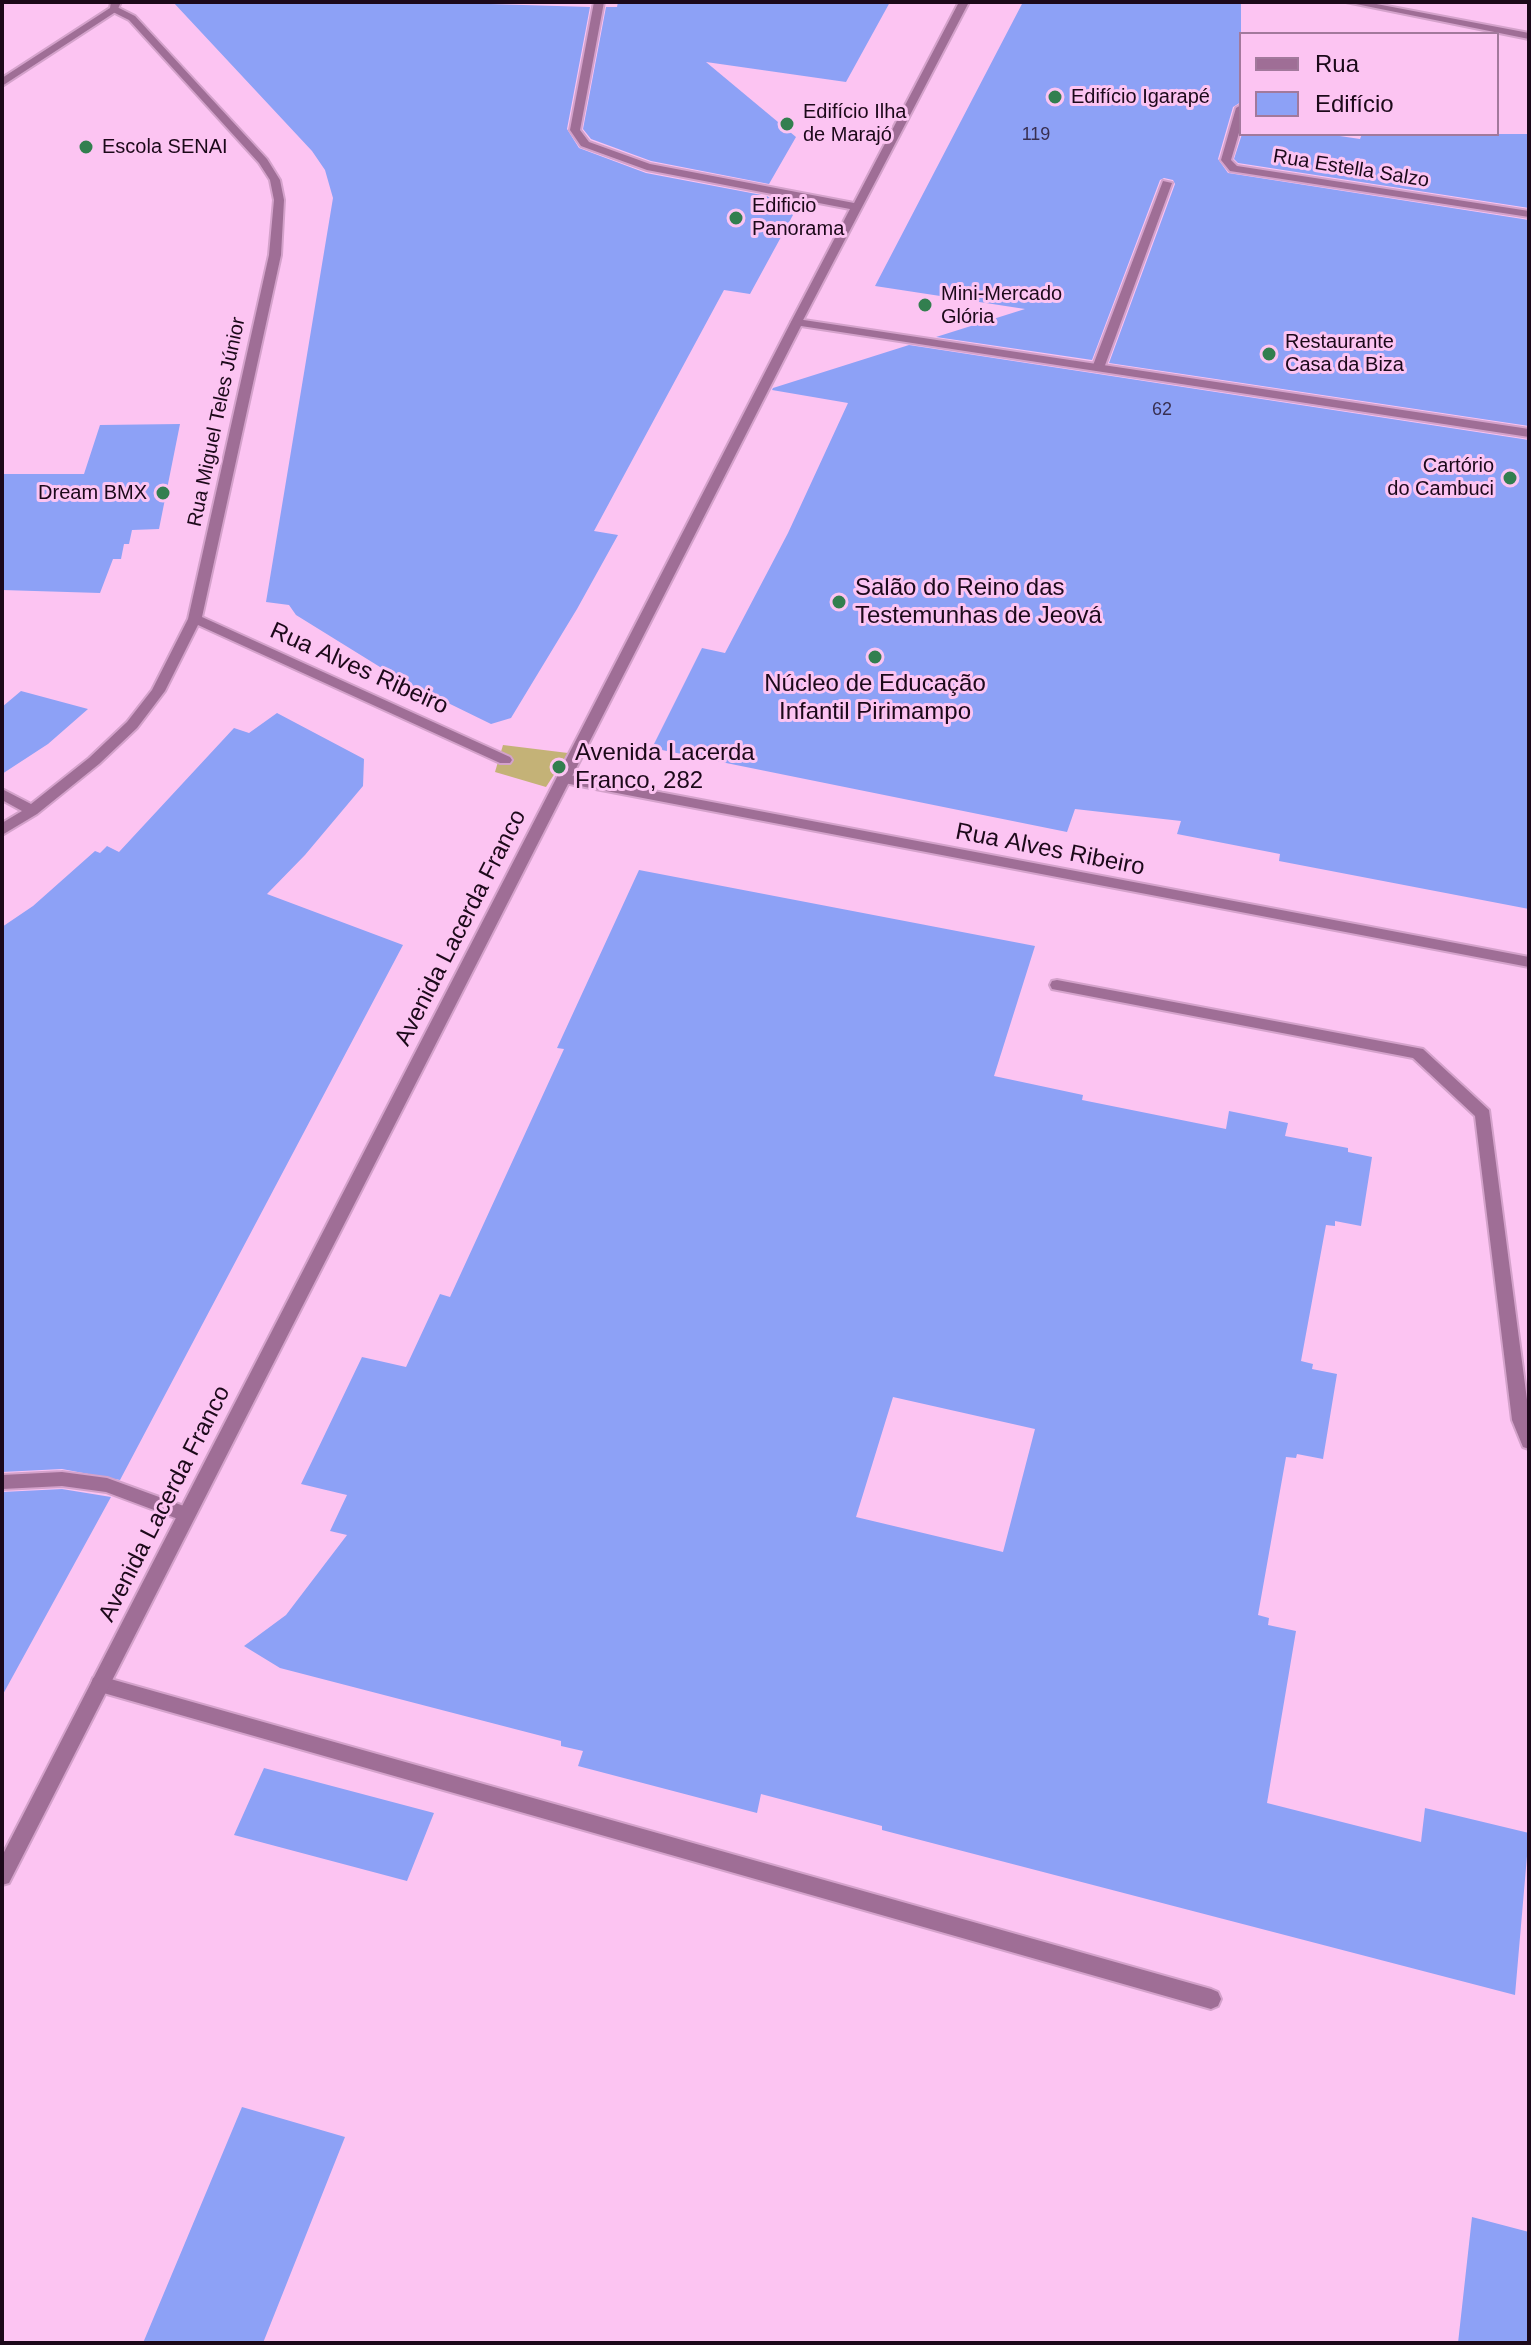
<!DOCTYPE html>
<html>
<head>
<meta charset="utf-8">
<style>
	body { margin:0 }
	#map { position:relative; width:1531px; height:2345px; overflow:hidden; background:#fcc4f2; font-family:Arial,sans-serif }
	canvas { display:block }
	.frame { position:absolute; inset:0; border:4px solid #1c091a; pointer-events:none }
	.legend { position:absolute; left:1239px; top:32px; width:260px; height:104px; box-sizing:border-box; background:#fcc4f2; border:2px solid #a2799c; margin:0; padding:10px 14px; list-style:none; font-size:24px; color:#1c091a }
	.legend li { display:flex; align-items:center; gap:16px; height:40px }
	.legend b { width:40px; border:2px solid #a2799c }
</style>
</head>
<body>
<div id="map">
<canvas width="1531" height="2345"></canvas>
<div class="frame"></div>
<ul class="legend">
<li><b style="height:10px;background:#9f6e96"></b>Rua</li>
<li><b style="height:22px;background:#8da1f6"></b>Edifício</li>
</ul>
</div>
<script>
const context = document.querySelector('canvas').getContext('2d');
context.lineJoin = 'round';
function paint(path, color) { context.fillStyle = color; context.fill(path, 'evenodd'); }
const shape = rows => new Path2D(rows.map(r => 'M' + r).join(''));
function stroke(path, color, width, dash) { context.strokeStyle = color; context.lineWidth = width; context.lineCap = dash ? 'butt' : 'round'; context.setLineDash(dash || []); context.stroke(path); }
function write(font, color, halo, rows, align = 'center') {
  context.font = font + ' Arial,sans-serif'; context.lineWidth = 6; context.setLineDash([]); context.textBaseline = 'middle'; context.strokeStyle = halo; context.fillStyle = color; for (const [text, x, y, turn = 0] of rows) {
    context.save(); context.translate(x, y); context.rotate((+turn || 0) * Math.PI / 180); context.textAlign = isNaN(turn) ? turn : align; if (halo) context.strokeText(text, 0, 0); context.fillText(text, 0, 0); context.restore();
  }
}
const green = shape([
	[503,745,568,753,546,787,495,772]
]);
const building = shape([
	[173,2,424,2,590,7,567,129,579,148,646,173,767,196,793,215,750,294,724,290,594,531,618,535,577,609,511,718,491,724,401,680,296,615,289,605,266,602,333,198,325,170,312,151],
	[618,2,890,2,846,82,706,62,796,137,769,184,651,161,591,139,583,129,606,7,617,7],
	[1023,2,1241,2,1241,102,1233,107,1218,159,1228,173,1529,220,1529,426,1109,363,1175,184,1173,180,1164,178,1160,180,1092,360,936,337,1025,309,875,286],
	[1242,134,1326,134,1360,139,1362,134,1529,134,1529,208,1238,163,1234,159],
	[909,345,1529,440,1529,909,1279,861,1280,854,1177,834,1181,821,1075,809,1067,832,652,748,702,648,725,653,788,533,848,403,772,390,773,388],
	[180,424,159,529,132,530,129,544,124,544,121,559,113,559,100,593,2,590,2,474,84,474,100,425],
	[21,691,88,709,48,744,2,774,2,707],
	[277,713,364,759,363,786,305,855,267,894,403,945,120,1480,62,1469,2,1472,2,927,33,906,95,851,100,853,107,846,119,852,234,728,249,733],
	[639,870,1035,946,994,1076,1083,1095,1082,1100,1226,1129,1229,1111,1288,1123,1285,1136,1348,1148,1348,1152,1372,1157,1361,1226,1335,1221,1335,1226,1326,1225,1301,1361,1313,1364,1312,1369,1337,1374,1323,1459,1297,1454,1296,1458,1286,1457,1258,1615,1269,1618,1268,1625,1296,1631,1267,1803,1421,1842,1425,1808,1529,1833,1515,1995,882,1830,882,1826,761,1794,757,1813,578,1766,583,1751,561,1746,561,1741,280,1668,244,1646,286,1615,347,1535,330,1531,347,1495,301,1484,362,1357,406,1367,440,1294,450,1297,564,1049,557,1048],
	[893,1397,1035,1429,1003,1552,856,1517],
	[62,1489,111,1497,2,1696,2,1492],
	[264,1768,434,1813,407,1881,234,1835],
	[242,2107,345,2137,263,2343,143,2343],
	[1472,2217,1529,2232,1529,2343,1458,2343]
]);
const service = shape([
	[1057,980,1423,1049,1489,1110,1529,1415,1529,1449,1523,1447,1512,1420,1475,1116,1413,1058,1052,989,1050,985,1052,981,1057,980],
	[62,1472,107,1478,192,1509,195,1514,192,1519,186,1522,106,1492,62,1486,2,1489,2,1475,62,1472],
	[100,1676,1211,1989,1218,1992,1221,1999,1218,2006,1211,2009,100,1692,93,1690,91,1684,93,1678,100,1676]
]);
const minor = shape([
	[594,2,604,2,580,130,589,142,650,164,854,203,959,2,969,2,801,324,791,322,850,209,647,170,581,146,570,130,594,2],
	[1346,2,1366,2,1529,33,1529,39,1346,2],
	[111,7,117,7,135,16,267,159,280,180,284,200,281,255,202,617,510,757,512,760,510,763,500,763,198,625,165,691,137,728,99,764,37,814,2,835,2,823,22,811,2,800,2,789,31,804,89,758,127,722,152,690,188,619,269,255,274,200,270,180,259,163,129,20,111,11,111,7],
	[1241,105,1241,126,1231,160,1237,166,1529,211,1529,217,1230,171,1221,160,1236,108,1241,105],
	[1163,181,1172,183,1104,368,1094,370,1092,368,1163,181],
	[564,774,1529,957,1529,967,559,782,557,779,564,774]
]);
const tertiary = shape([
	[111,2,121,2,117,11,2,86,2,78,110,8,111,2],
	[797,319,1529,429,1529,437,801,326,9,1883,2,1885,2,1856,791,322,797,319]
]);
const markers = [
	[1055,97,8,"#327f4f"],
	[787,124,8,"#327f4f"],
	[86,147,8,"#327f4f"],
	[736,218,8,"#327f4f"],
	[925,305,8,"#327f4f"],
	[1269,354,8,"#327f4f"],
	[1510,478,8,"#327f4f"],
	[163,493,8,"#327f4f"],
	[839,602,8,"#327f4f"],
	[875,657,8,"#327f4f"],
	[559,767,8,"#327f4f"]
];
const farNumbernames = [
	["119",1036,135],
	["62",1162,410]
];
const farPoinames = [
	["Edifício Igarapé",1071,97],
	["Edifício Ilha",803,112],
	["de Marajó",803,135],
	["Escola SENAI",102,147],
	["Edificio",752,206],
	["Panorama",752,229],
	["Mini-Mercado",941,294],
	["Glória",941,317],
	["Restaurante",1285,342],
	["Casa da Biza",1285,365],
	["Cartório",1494,466,"right"],
	["do Cambuci",1494,489,"right"],
	["Dream BMX",147,493,"right"]
];
const farStreetnames = [
	["Rua Estella Salzo",1351,169,9],
	["Rua Miguel Teles Júnior",217,422,-78]
];
const poiNames = [
	["Salão do Reino das",855,588],
	["Testemunhas de Jeová",855,616],
	["Núcleo de Educação",875,684,"center"],
	["Infantil Pirimampo",875,712,"center"],
	["Avenida Lacerda",575,753],
	["Franco, 282",575,781]
];
const streetNames = [
	["Rua Alves Ribeiro",359,669,24],
	["Rua Alves Ribeiro",1050,850,11],
	["Avenida Lacerda Franco",461,928,-63],
	["Avenida Lacerda Franco",165,1504,-63]
];
paint(green, '#c4b277');
paint(building, '#8da1f6');
stroke(service, '#d4a2cb', 4);
stroke(minor, '#d4a2cb', 4);
stroke(tertiary, '#d4a2cb', 4);
paint(service, '#9f6e96');
paint(minor, '#9f6e96');
paint(tertiary, '#9f6e96');
for (const [x, y, r, color] of markers) { const dot = new Path2D(); dot.arc(x, y, r, 0, 2 * Math.PI); context.fillStyle = color; context.fill(dot); stroke(dot, '#fcc4f2', 3); }
write('18px', '#382f51', null, farNumbernames);
write('20px', '#1c091a', '#fcc4f2', farPoinames, 'left');
write('20px', '#1c091a', '#fcc4f2', farStreetnames);
write('24px', '#1c091a', '#fcc4f2', poiNames, 'left');
write('24px', '#1c091a', '#fcc4f2', streetNames);
</script>
</body>
</html>
